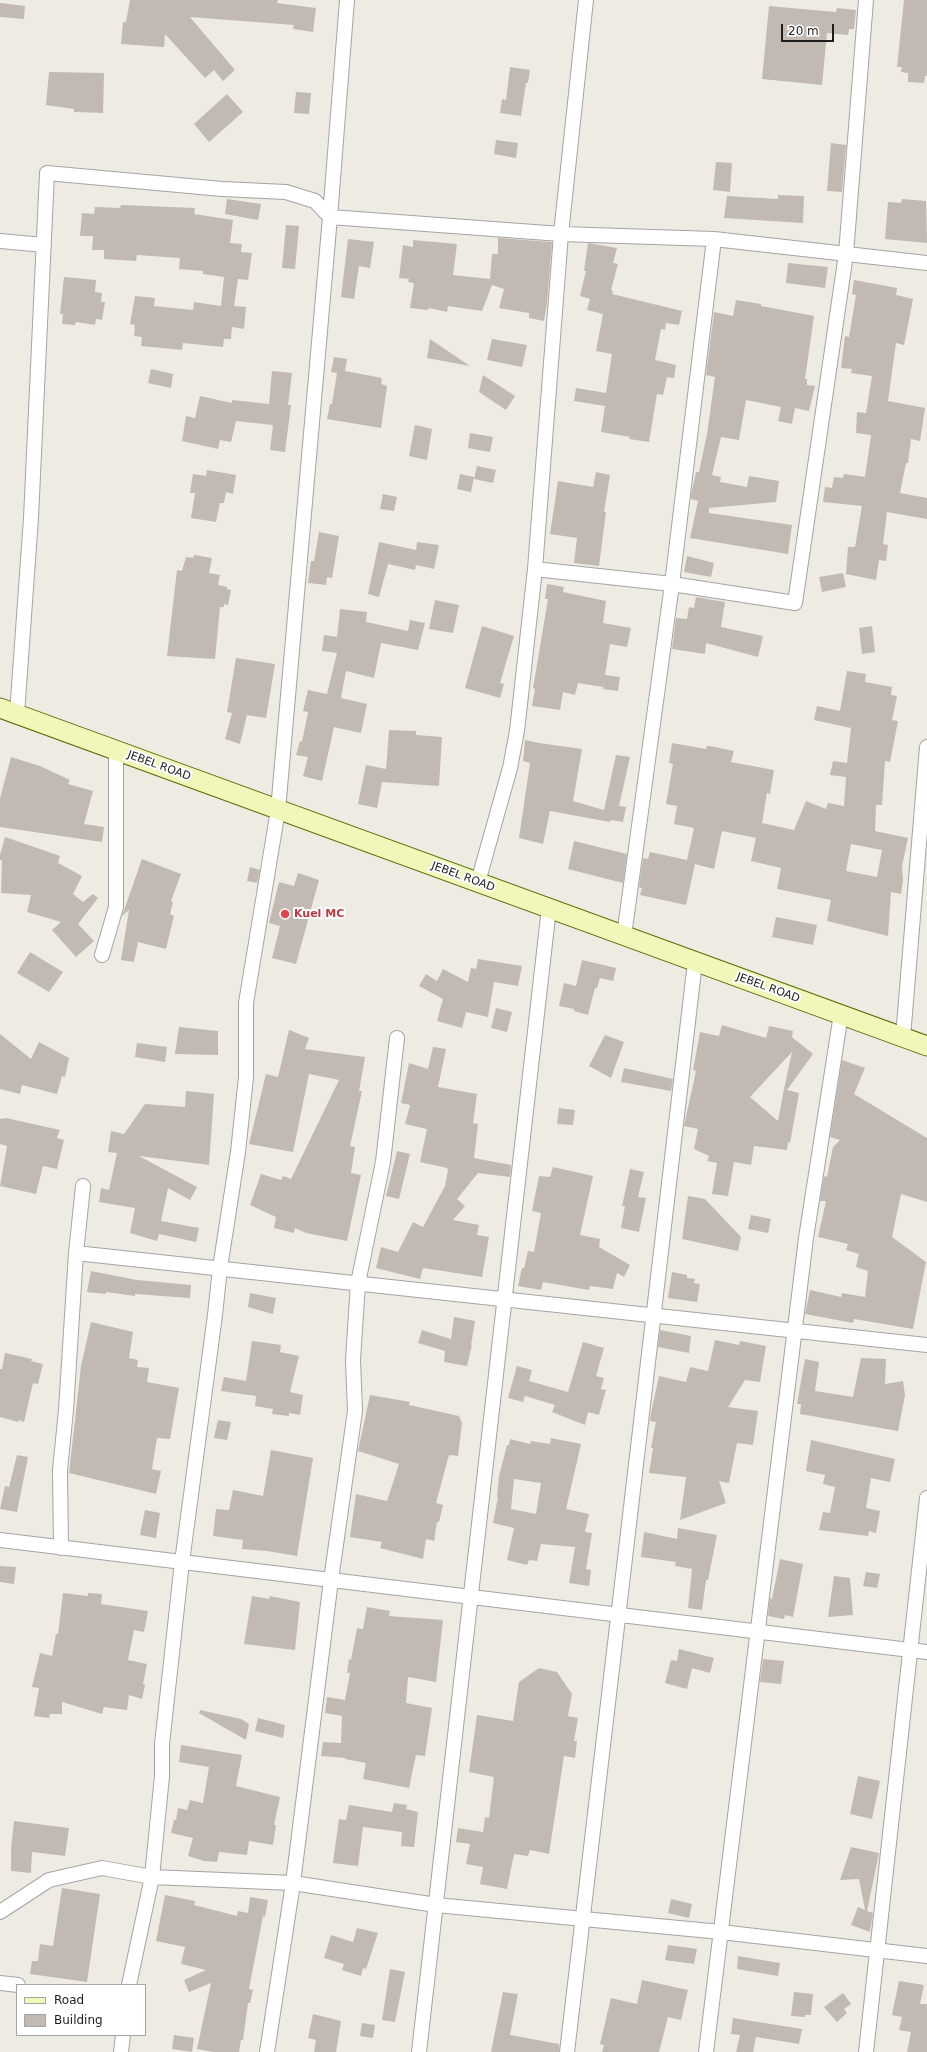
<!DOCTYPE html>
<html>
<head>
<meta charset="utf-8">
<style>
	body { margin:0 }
	#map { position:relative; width:927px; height:2052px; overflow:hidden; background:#eeebe3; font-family:"DejaVu Sans",sans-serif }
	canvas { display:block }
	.legend { position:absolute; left:16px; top:1984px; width:130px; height:52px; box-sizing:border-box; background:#fff; border:1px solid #a5a5a5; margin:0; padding:5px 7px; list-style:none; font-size:12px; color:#1d1d1d }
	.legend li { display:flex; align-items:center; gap:8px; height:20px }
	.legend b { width:20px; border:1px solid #a5a5a5 }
	.scale { position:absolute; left:781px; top:24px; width:53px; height:18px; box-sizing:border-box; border:2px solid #1d1d1d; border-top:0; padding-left:5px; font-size:12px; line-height:14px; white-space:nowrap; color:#1d1d1d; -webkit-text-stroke:3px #fff; paint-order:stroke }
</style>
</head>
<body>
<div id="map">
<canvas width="927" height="2052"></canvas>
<ul class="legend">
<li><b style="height:5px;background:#f0f7b8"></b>Road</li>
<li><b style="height:11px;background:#c2bab2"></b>Building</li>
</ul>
<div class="scale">20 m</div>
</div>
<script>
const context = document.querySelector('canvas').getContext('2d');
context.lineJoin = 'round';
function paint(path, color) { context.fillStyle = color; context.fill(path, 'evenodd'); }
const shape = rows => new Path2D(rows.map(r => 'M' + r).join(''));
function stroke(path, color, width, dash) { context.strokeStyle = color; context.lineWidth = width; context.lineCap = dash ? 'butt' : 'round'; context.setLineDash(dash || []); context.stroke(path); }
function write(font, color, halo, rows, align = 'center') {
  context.font = font + ' "DejaVu Sans",sans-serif'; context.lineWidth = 4; context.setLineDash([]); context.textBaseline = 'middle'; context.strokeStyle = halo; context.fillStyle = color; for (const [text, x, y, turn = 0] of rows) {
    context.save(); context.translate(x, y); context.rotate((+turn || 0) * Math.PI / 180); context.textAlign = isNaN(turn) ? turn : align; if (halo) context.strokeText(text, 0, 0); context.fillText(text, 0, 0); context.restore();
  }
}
const building = shape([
	[130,0,278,0,277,3,316,8,313,32,293,29,294,25,190,17,235,70,223,81,214,70,205,78,165,34,164,47,121,44,123,22,126,22],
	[904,0,927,0,927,76,925,76,924,83,908,82,908,73,901,72,902,67,897,67],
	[0,3,25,6,24,19,0,17],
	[769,6,836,12,837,8,856,10,854,29,849,29,848,35,827,33,822,85,762,79],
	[510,67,530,70,528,83,526,83,521,116,500,113,502,99,506,100],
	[49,72,104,73,103,113,74,112,74,109,46,105],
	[296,92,311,93,309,114,294,113],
	[227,94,243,112,209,142,194,124],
	[496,140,518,143,516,158,494,154],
	[831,143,846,145,842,192,827,191],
	[716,162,732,163,730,192,713,190],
	[778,195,804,196,803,223,724,218,727,196,778,199],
	[227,199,261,204,258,220,225,214],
	[902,199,926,201,927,243,885,239,888,202,901,203],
	[121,205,195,208,194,214,233,220,230,243,242,244,241,252,252,253,248,280,238,279,234,306,246,307,244,329,232,327,231,339,224,339,223,347,183,343,182,350,141,346,142,337,134,336,135,325,130,324,135,296,155,298,154,306,193,310,194,302,221,306,224,277,203,274,203,271,179,269,180,258,137,255,136,261,104,259,104,250,92,250,93,236,80,236,82,213,94,214,95,207,120,208],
	[286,225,299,226,295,269,282,268],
	[498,238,552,242,547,303,544,321,529,318,529,313,499,308,504,289,492,285,482,311,448,306,447,312,429,308,428,310,410,308,414,283,408,282,409,279,399,278,403,245,413,247,413,240,457,244,453,275,490,279,492,254,498,254],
	[348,239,374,242,370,268,359,266,354,299,341,297],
	[588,243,617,248,613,263,618,264,611,290,613,291,612,294,682,311,679,325,666,323,665,330,661,329,655,360,676,365,674,378,667,377,663,395,657,394,649,442,629,439,630,437,601,432,605,406,574,401,576,388,606,393,612,354,596,351,603,314,587,310,590,299,580,296,586,271,584,271],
	[788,263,828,267,825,288,786,283],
	[64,277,96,280,95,292,102,293,101,302,105,302,102,320,96,319,95,325,76,322,75,325,62,324,63,314,60,314],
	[854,280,897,288,896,295,913,299,904,345,896,343,888,401,925,408,920,441,911,439,908,463,906,463,900,493,927,498,927,519,887,512,883,544,888,545,886,561,879,560,876,580,846,574,848,547,855,547,862,506,823,502,825,487,832,488,834,477,843,478,844,474,865,477,871,435,856,433,857,412,866,413,872,376,851,373,852,369,841,368,845,336,849,337,856,295,852,294],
	[736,300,761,304,761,306,814,316,805,379,807,379,807,385,815,386,809,411,795,408,792,424,778,421,781,407,746,400,739,440,721,437,712,475,721,477,720,482,747,487,749,476,779,481,776,502,709,508,709,513,792,525,788,554,690,538,698,501,691,499,691,495,696,472,699,472,707,434,715,377,706,375,714,312,733,316],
	[430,339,470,366,427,358],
	[492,339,527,345,522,367,487,360],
	[334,357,347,359,345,371,382,378,381,384,387,386,381,428,327,419,330,404,332,404,337,373,331,372],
	[151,369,173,374,171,388,148,383],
	[272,371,292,373,288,405,291,405,285,452,270,450,273,425,236,421,231,442,220,440,218,449,182,441,186,416,195,418,200,396,232,403,232,400,269,404],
	[483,375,515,396,506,410,479,392],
	[415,425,432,429,427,460,409,456],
	[470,433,493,437,490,452,468,448],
	[477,466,496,470,493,483,474,479],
	[207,470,236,475,233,494,226,492,224,503,220,503,216,522,191,518,195,493,190,493,193,474,206,476],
	[596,472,610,475,604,512,606,512,599,566,574,563,577,538,550,534,558,481,593,487],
	[460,474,474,477,471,492,457,489],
	[383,494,397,497,394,511,380,509],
	[319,532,339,536,332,578,327,577,326,585,308,583,311,561,314,561],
	[379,542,416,550,417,542,439,545,434,569,416,565,415,570,388,564,379,597,368,594],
	[194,555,212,558,209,573,220,575,218,585,227,587,227,589,231,590,228,605,224,604,224,607,220,607,215,659,167,656,177,570,182,571,186,557,193,558],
	[687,556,714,563,711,577,684,572],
	[843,573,846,587,822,592,819,577],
	[547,584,564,587,563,592,606,601,603,623,631,628,627,647,610,644,605,675,620,677,618,691,603,689,604,680,603,687,578,683,575,695,563,692,560,710,532,706,535,689,533,688,548,599,545,599],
	[696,597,725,602,721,627,763,636,758,657,706,643,705,654,672,649,676,618,687,619,689,607,694,608],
	[435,600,459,605,453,633,429,629],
	[340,609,367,612,366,622,408,631,410,620,425,623,418,650,381,643,374,678,346,671,341,698,367,704,361,733,334,727,322,781,303,776,308,757,296,755,300,741,302,742,308,712,303,711,308,690,327,694,337,653,322,651,324,635,337,637],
	[482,626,514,636,500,683,504,684,500,698,465,688],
	[872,626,875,652,862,654,859,628],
	[236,658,275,664,266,718,247,715,240,744,225,739,232,713,227,712],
	[847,671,866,674,865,682,892,687,891,695,897,696,892,720,898,721,890,762,885,761,882,805,876,805,875,831,908,838,902,866,903,880,901,894,891,892,888,936,827,921,831,900,777,889,781,868,751,861,756,838,722,831,714,869,695,864,686,905,640,895,642,888,639,887,643,858,648,859,650,852,687,860,694,828,674,824,677,806,666,804,673,764,669,763,672,743,706,749,707,746,710,746,734,751,731,762,774,770,770,794,767,793,762,823,794,830,806,801,826,809,828,803,844,806,846,777,830,775,833,761,847,763,851,728,814,720,817,706,840,711],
	[851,844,882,850,877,877,846,871],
	[389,730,416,731,416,735,442,737,439,786,382,782,377,808,358,804,366,765,386,769],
	[525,740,539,743,582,749,573,801,604,810,616,755,630,757,619,806,626,807,623,822,611,820,610,822,550,811,543,844,519,838,530,763,523,761],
	[11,757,40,766,70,780,68,784,93,791,84,824,104,827,102,842,0,827,0,798],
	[5,837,60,856,58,863,82,876,73,894,83,902,93,894,98,898,78,924,94,941,76,957,52,930,61,922,27,912,31,895,1,893,2,860,0,860,0,855],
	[574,841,627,854,623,883,568,869],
	[142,859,181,874,171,901,173,902,170,914,174,916,166,949,138,942,134,962,121,960,129,910,122,916],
	[250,867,260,870,257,883,247,881],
	[298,873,319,880,296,964,272,958,280,926,269,923,279,882,294,886],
	[776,917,817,925,813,945,772,937],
	[30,952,63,972,49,992,17,973],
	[478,959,522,966,518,986,494,982,488,1017,466,1012,462,1028,437,1021,443,999,419,986,426,974,437,981,443,969,468,982,471,968,476,969],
	[582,960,616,968,613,981,600,978,597,988,595,988,588,1015,574,1011,574,1009,559,1006,564,983,576,986],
	[496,1008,512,1012,507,1032,491,1028],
	[722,1025,766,1038,769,1026,793,1031,792,1037,813,1054,787,1090,799,1093,790,1143,788,1142,787,1150,754,1146,751,1165,734,1162,728,1196,712,1194,717,1163,707,1161,709,1156,694,1149,698,1129,684,1126,696,1071,693,1070,700,1032,719,1036],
	[792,1052,784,1089,778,1121,750,1097],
	[179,1027,218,1031,218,1055,175,1054],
	[289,1030,309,1038,305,1049,365,1057,359,1091,362,1091,350,1146,355,1147,351,1173,361,1175,347,1241,306,1233,295,1228,294,1233,274,1228,276,1217,250,1205,261,1174,281,1180,283,1176,291,1179,339,1080,309,1074,293,1152,249,1144,266,1074,278,1077],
	[0,1034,31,1059,39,1042,69,1058,65,1077,62,1076,57,1094,22,1085,20,1094,0,1089],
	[605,1035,624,1042,611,1078,589,1066],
	[137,1043,167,1047,165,1062,135,1057],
	[433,1047,446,1049,438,1087,477,1094,473,1123,478,1124,474,1158,511,1165,510,1177,478,1173,457,1199,465,1206,453,1220,479,1225,477,1235,489,1237,482,1277,423,1268,420,1279,376,1268,381,1247,398,1252,413,1222,423,1227,445,1186,448,1170,447,1168,420,1162,427,1129,405,1124,410,1105,401,1103,409,1063,428,1069],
	[842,1060,865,1068,854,1094,927,1138,927,1202,901,1194,892,1237,926,1262,913,1329,854,1319,853,1323,805,1314,810,1290,841,1297,842,1293,865,1297,868,1271,856,1267,859,1254,846,1250,848,1244,818,1237,826,1201,820,1201,824,1176,827,1177,833,1147,840,1140,830,1137],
	[624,1068,673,1079,671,1091,621,1082],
	[186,1091,214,1094,209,1165,139,1156,197,1187,190,1200,168,1188,161,1221,199,1228,196,1242,159,1234,157,1241,130,1233,135,1208,99,1202,101,1188,109,1190,117,1153,108,1152,111,1131,124,1134,145,1104,185,1107],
	[559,1108,575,1110,573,1125,557,1124],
	[6,1118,60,1130,57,1138,64,1140,57,1169,43,1166,36,1194,0,1186,7,1146,0,1144,0,1119],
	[397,1151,410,1154,399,1199,386,1196],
	[553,1167,593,1176,580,1235,600,1239,599,1247,630,1265,624,1277,617,1273,613,1289,590,1286,589,1290,543,1282,541,1290,518,1286,522,1268,524,1268,528,1251,534,1252,541,1213,532,1211,539,1176,550,1177],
	[630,1169,644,1172,638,1197,646,1198,639,1232,621,1228,625,1206,622,1206],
	[688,1196,705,1199,741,1237,738,1251,682,1239],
	[751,1215,771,1219,768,1233,748,1229],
	[91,1271,137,1280,191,1285,190,1298,135,1294,135,1296,106,1292,106,1294,87,1292],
	[672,1272,687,1275,687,1278,695,1279,694,1283,700,1284,697,1302,668,1298],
	[250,1293,276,1298,273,1314,248,1307],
	[454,1317,475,1321,471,1345,472,1345,467,1366,444,1362,445,1351,418,1343,422,1330,451,1339],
	[91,1322,133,1332,129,1358,138,1360,137,1367,149,1368,147,1382,179,1388,170,1439,157,1438,152,1469,161,1471,156,1494,69,1473,81,1366],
	[660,1330,691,1336,689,1353,658,1347],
	[715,1340,739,1345,740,1341,766,1346,760,1382,745,1380,728,1407,758,1411,753,1445,737,1443,729,1483,719,1481,726,1503,680,1520,686,1477,649,1473,653,1448,651,1448,656,1422,650,1421,651,1413,659,1376,686,1382,690,1367,708,1371],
	[252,1341,281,1345,280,1352,299,1356,290,1392,303,1395,300,1415,289,1413,289,1416,272,1414,273,1409,255,1406,256,1396,221,1391,224,1377,246,1381],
	[583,1342,604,1348,596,1376,604,1378,601,1389,606,1390,599,1415,588,1412,585,1425,552,1412,555,1405,525,1396,523,1402,508,1398,517,1366,532,1370,529,1381,568,1392],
	[5,1353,32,1359,31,1361,43,1364,38,1384,33,1383,24,1422,19,1420,18,1422,0,1417,0,1369,2,1369],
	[861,1358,886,1359,885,1384,903,1381,905,1395,898,1431,800,1414,801,1404,797,1404,805,1359,819,1362,815,1391,853,1397],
	[370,1395,410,1402,409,1405,459,1416,462,1423,458,1456,449,1455,436,1503,443,1505,439,1522,437,1522,434,1541,426,1539,423,1559,380,1548,382,1542,350,1537,356,1494,387,1501,399,1464,358,1451],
	[218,1420,231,1422,227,1440,214,1438],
	[551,1438,581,1444,566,1509,589,1514,585,1532,592,1533,586,1569,591,1570,589,1586,569,1583,575,1547,541,1544,537,1561,529,1560,527,1565,507,1560,514,1528,493,1523,498,1497,497,1497,499,1476,507,1445,509,1445,510,1439,530,1444,531,1441,550,1444],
	[514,1479,541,1483,536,1514,511,1509],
	[811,1440,895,1459,890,1482,871,1478,866,1508,880,1511,876,1533,869,1531,868,1536,819,1530,823,1512,830,1513,835,1487,823,1484,825,1475,806,1471],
	[271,1450,313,1458,297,1556,267,1551,242,1549,243,1540,213,1536,216,1509,229,1510,233,1490,263,1496],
	[17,1455,28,1457,17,1512,0,1509,5,1486,9,1487],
	[145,1510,160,1513,156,1538,140,1535],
	[678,1528,717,1535,708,1580,706,1580,702,1610,688,1608,692,1569,675,1566,676,1562,641,1557,644,1532,677,1539],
	[780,1559,803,1564,793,1617,785,1615,784,1619,768,1616,770,1598,772,1599],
	[0,1566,16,1567,14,1584,0,1582],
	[866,1572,880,1574,877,1588,863,1586],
	[834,1576,850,1578,853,1615,828,1617],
	[63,1593,88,1596,88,1593,102,1594,101,1604,148,1611,144,1632,134,1630,128,1660,147,1664,143,1684,145,1685,142,1699,129,1695,127,1710,104,1707,102,1714,62,1702,62,1714,50,1714,49,1718,34,1716,39,1688,32,1687,40,1653,52,1656,56,1634,58,1634],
	[252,1596,269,1599,270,1596,300,1602,295,1650,244,1644],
	[367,1607,390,1611,389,1616,443,1620,436,1682,408,1677,406,1703,432,1708,425,1756,416,1755,409,1788,363,1779,366,1763,345,1759,345,1758,321,1756,323,1742,341,1743,342,1716,325,1713,327,1697,345,1700,350,1673,347,1673,349,1659,351,1660,357,1628,363,1629],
	[679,1649,714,1658,710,1673,692,1668,687,1689,665,1683,671,1660,677,1661],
	[763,1659,784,1661,781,1684,760,1682],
	[539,1668,557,1672,572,1694,568,1716,578,1718,574,1741,577,1741,575,1758,564,1756,549,1854,530,1850,528,1856,514,1854,507,1889,480,1884,483,1867,466,1864,470,1844,456,1842,458,1828,483,1832,485,1817,489,1818,494,1777,469,1772,477,1715,513,1721,519,1682],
	[200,1710,241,1719,249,1724,246,1740,199,1713],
	[258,1718,285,1725,283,1738,255,1731],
	[181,1745,242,1755,236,1786,280,1797,274,1825,276,1825,273,1845,249,1841,247,1855,219,1852,217,1862,204,1861,188,1856,193,1838,171,1833,174,1820,176,1820,178,1808,187,1810,190,1800,203,1803,209,1767,179,1762],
	[858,1776,880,1781,872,1819,850,1814],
	[394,1803,407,1805,406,1809,418,1812,414,1847,401,1846,402,1832,363,1827,358,1866,333,1863,339,1819,346,1820,349,1805,392,1812],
	[14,1821,69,1828,65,1856,32,1852,31,1873,11,1871,11,1849],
	[851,1847,879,1853,867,1911,873,1913,870,1932,851,1925,858,1907,865,1910,859,1879,840,1880],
	[62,1888,100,1894,87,1982,30,1974,32,1961,38,1961,40,1944,53,1946],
	[165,1895,195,1901,194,1905,237,1916,238,1911,248,1913,250,1897,268,1900,265,1917,263,1916,249,1989,253,1990,250,2003,248,2003,243,2040,241,2040,239,2052,214,2052,197,2049,211,1983,189,1992,184,1980,206,1970,181,1964,185,1947,156,1941],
	[671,1899,692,1904,689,1918,668,1913],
	[357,1928,378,1933,366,1969,363,1968,361,1976,342,1970,344,1964,324,1958,331,1935,353,1942],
	[668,1945,697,1949,694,1964,665,1960],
	[738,1956,780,1963,778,1976,737,1969],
	[390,1969,405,1972,395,2022,382,2020],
	[642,1980,688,1990,681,2020,668,2017,659,2052,602,2052,604,2045,600,2044,611,1998,637,2004],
	[899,1981,924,1985,920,2004,927,2004,927,2052,907,2052,911,2032,899,2030,902,2017,892,2015],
	[503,1992,518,1994,510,2035,559,2044,559,2052,491,2052],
	[794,1992,813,1994,811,2015,805,2015,805,2017,791,2016],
	[843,1993,851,2004,844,2009,847,2013,837,2022,824,2007],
	[313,2014,341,2021,336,2052,314,2052,316,2040,308,2038],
	[733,2018,802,2029,799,2044,756,2037,753,2052,736,2052,740,2035,731,2034],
	[362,2023,375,2025,373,2038,360,2036],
	[174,2035,194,2038,192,2052,172,2049]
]);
const minor = shape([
	[330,217,347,0],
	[0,241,44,245],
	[535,569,672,584,795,603,846,254,866,0],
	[17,714,31,518,47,173,222,189,286,192,315,201,330,217],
	[478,882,510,768,517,731,535,569,561,234,586,0],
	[624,936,672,584,714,239],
	[102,955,116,907,116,750],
	[903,1037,927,747],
	[83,1186,76,1253,927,1345],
	[0,1540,927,1652],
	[61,1548,60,1470,66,1410,76,1253],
	[0,1912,49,1880,102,1868,152,1877,293,1883,436,1905,721,1932,927,1956],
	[0,1983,18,1985],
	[129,1985,152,1877,162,1776,162,1744,182,1562,215,1315,220,1268,238,1152,246,1077,246,1003,278,810,330,217,561,234,714,239,927,263],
	[121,2052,123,2035],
	[267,2052,293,1883,331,1580,355,1411,353,1360,358,1283,383,1162,397,1038],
	[419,2052,549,908],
	[567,2052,695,962],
	[706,2052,806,1238,841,1014],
	[866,2052,927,1498]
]);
const secondary = shape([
	[0,708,927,1046]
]);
const markers = [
	[285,914,5,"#e0444e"]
];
const streetNames = [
	["JEBEL ROAD",159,766,20],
	["JEBEL ROAD",463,877,20],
	["JEBEL ROAD",768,988,20]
];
const healthNames = [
	["Kuel MC",294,914]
];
paint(building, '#c2bab2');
stroke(minor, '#a4a4a4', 16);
stroke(secondary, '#5e6f08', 21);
stroke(minor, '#fff', 14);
stroke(secondary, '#f0f7b8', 19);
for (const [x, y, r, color] of markers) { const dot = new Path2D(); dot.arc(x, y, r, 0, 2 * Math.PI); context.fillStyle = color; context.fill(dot); stroke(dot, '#fff', 1.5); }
write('11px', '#1d1d1d', '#fff', streetNames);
write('bold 11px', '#be3a42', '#fff', healthNames, 'left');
</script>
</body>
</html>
